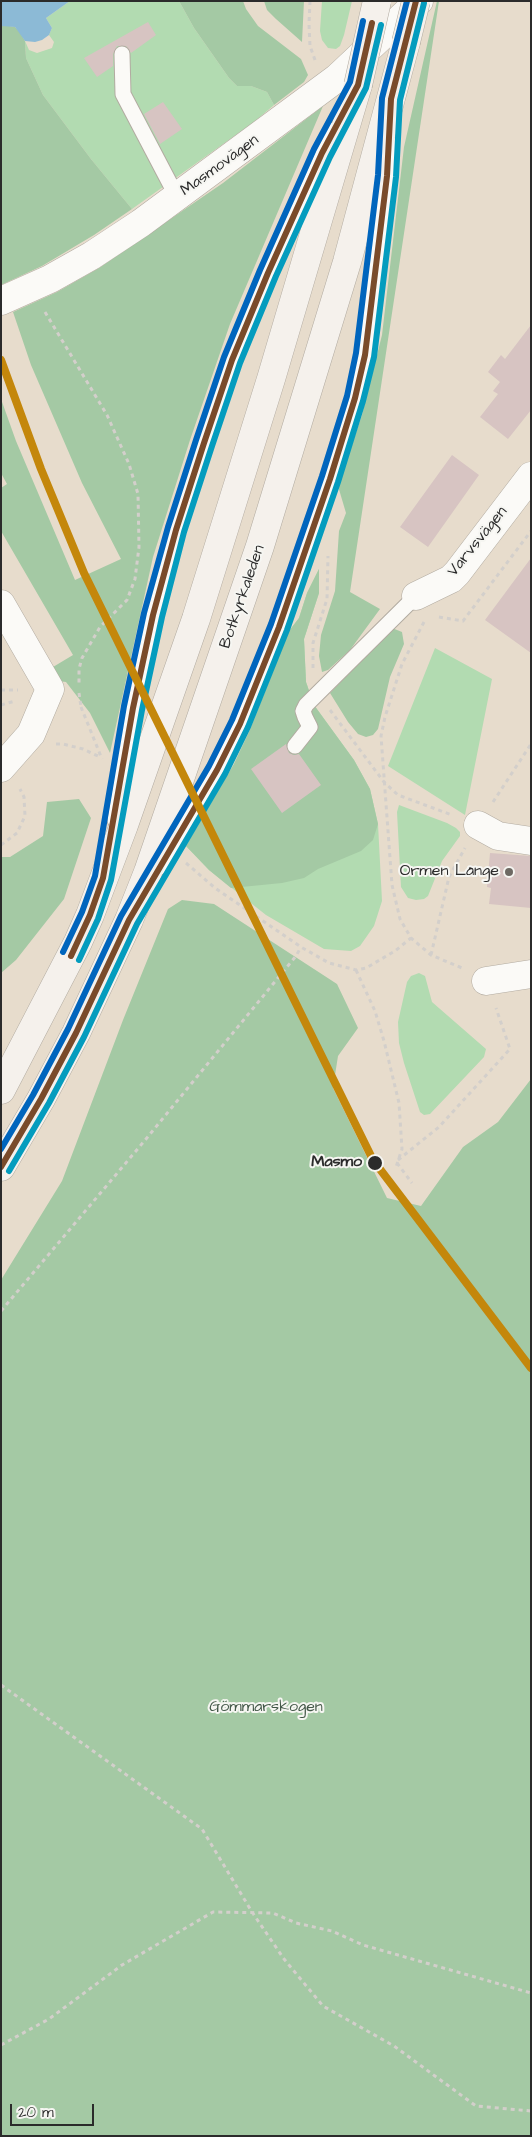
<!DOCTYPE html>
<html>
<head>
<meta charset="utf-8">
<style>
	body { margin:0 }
	#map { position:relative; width:532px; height:2137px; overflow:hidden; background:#e7dccc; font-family:"Architects Daughter",sans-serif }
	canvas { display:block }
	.frame { position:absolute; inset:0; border:2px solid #2b2b2b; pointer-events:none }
	.scale { position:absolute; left:10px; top:2104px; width:84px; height:22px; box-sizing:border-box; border:2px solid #2b2b2b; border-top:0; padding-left:6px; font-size:15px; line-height:18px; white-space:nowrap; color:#2b2b2b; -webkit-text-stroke:4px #f6f6f2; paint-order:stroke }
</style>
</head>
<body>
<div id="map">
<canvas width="532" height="2137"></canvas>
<div class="frame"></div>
<div class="scale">20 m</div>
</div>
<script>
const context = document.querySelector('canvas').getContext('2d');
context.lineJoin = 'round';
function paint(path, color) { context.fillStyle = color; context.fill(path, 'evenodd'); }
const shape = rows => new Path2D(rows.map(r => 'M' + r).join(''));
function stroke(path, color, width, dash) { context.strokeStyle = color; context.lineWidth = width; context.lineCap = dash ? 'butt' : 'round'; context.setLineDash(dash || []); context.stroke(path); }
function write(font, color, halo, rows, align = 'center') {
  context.font = font + ' "Architects Daughter",sans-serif'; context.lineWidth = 4; context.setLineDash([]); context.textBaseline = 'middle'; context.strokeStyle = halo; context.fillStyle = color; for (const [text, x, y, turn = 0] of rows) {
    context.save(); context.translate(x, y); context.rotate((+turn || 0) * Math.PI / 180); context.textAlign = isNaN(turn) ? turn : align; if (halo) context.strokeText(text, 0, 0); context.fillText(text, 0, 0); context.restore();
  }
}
const green = shape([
	[70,1,179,1,194,28,229,78,237,86,251,86,267,92,274,105,254,122,132,209,91,159,43,95,26,58,25,41,29,50,37,53,52,48,54,42,49,35,52,28,46,18],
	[322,1,352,1,344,35,340,46,336,49,328,48,322,40,320,31],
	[319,569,319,593,304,639,306,682,314,705,354,760,370,789,378,824,382,901,374,926,360,946,351,951,324,949,266,915,209,870,186,846,234,764,250,730,289,631,299,618,307,593],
	[435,648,492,679,465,815,388,766],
	[399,805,447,823,456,828,460,832,460,836,442,861,428,896,424,899,416,900,408,898,401,887,397,812],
	[419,973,425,976,432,1002,486,1049,484,1057,430,1114,424,1115,420,1112,404,1063,399,1043,398,1022,407,982,411,976]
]);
const forest = shape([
	[179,1,243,1,246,9,258,26,301,59,308,75,304,82,274,105,267,92,251,86,237,86,229,78,194,28],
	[264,1,304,1,302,42,276,19,267,10],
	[437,1,439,1,350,592,380,609,350,650,328,670,322,672,319,656,321,635,335,591,339,531,346,513,338,486,362,415,382,335,404,147],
	[4,25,15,27,20,32,25,41,26,58,43,95,91,159,132,209,94,235,42,266,1,285,1,26],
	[323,106,230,324,190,440,153,557,110,753,90,713,66,682,58,681,53,667,73,655,1,531,1,488,7,484,1,473,1,399,16,441,75,580,121,559,82,483,31,365,13,312,57,292,99,268,223,183],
	[319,569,319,593,304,639,306,682,314,705,354,760,370,789,378,824,373,840,361,851,318,869,304,878,282,883,231,888,209,870,186,846,234,764,250,730,289,631,299,618,307,593],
	[392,628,402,632,404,644,390,677,378,729,373,735,366,737,358,734,348,722,330,693],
	[79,799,91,818,64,899,16,960,1,973,1,857,10,857,43,836,47,802],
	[182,900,214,904,337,984,358,1028,338,1056,333,1088,387,1198,421,1206,463,1147,498,1122,531,1079,531,2136,1,2136,1,1280,62,1181,123,1020,168,909]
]);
const water = shape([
	[1,1,70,1,46,18,52,28,49,35,42,40,35,42,25,41,15,27,1,26]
]);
const building = shape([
	[148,22,156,35,131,53,126,46,117,46,113,54,113,66,97,77,84,58],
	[163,102,182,129,160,144,144,114],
	[531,325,531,410,508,439,480,417,498,394,493,391,500,382,488,372,501,355,505,359],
	[452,455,479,475,428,547,400,527],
	[531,558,531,653,485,620],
	[286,744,289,753,294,755,299,754,321,785,282,813,251,769],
	[490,853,531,856,531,908,489,904,491,888,487,887]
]);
const path = shape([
	[310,1,309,24,310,46,315,60],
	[45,312,107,415,129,464,138,494,139,547,135,579,127,600,100,627,82,658,79,669,79,684],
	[439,617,463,621,531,531],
	[424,622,402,664,385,717,381,736,392,885,400,919,411,938,431,955,462,968],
	[313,668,313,643,327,599,328,556],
	[1,690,18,690],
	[79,693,81,707],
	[1,705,15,701],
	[81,707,102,759],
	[330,710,384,782,398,795,452,815],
	[56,744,63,744,83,749,100,757],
	[493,802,531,744],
	[1,845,17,833,25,816,24,797,20,789],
	[186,863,215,888,301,947,329,963,356,970,366,968,395,951,411,938],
	[431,955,449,877,465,848],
	[356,970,375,1011,384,1041,399,1103,402,1149,396,1167],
	[398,1160,439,1127,510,1049,496,1008],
	[397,1163,412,1183],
	[1,1311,146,1139,296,956,301,947],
	[1,1685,202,1829,252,1912,284,1959,323,2006,394,2046,476,2106,531,2111],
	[1,2045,49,2019,122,1965,213,1912,273,1913,296,1923,332,1931,363,1945,531,1993]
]);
const service = shape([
	[122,54,123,94,177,197],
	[295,746,310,727,305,717,303,711,306,705,416,596],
	[115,820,133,708,153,615,176,530,232,360,268,273,334,130],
	[160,867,217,770,240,724,279,627,330,479,355,398,365,355,387,176,389,143]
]);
const minor = shape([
	[1,301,50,279,91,256,141,223,337,78,419,1],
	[416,596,451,579,457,573,531,476],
	[1,604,50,689,31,734,1,768],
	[478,825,498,836,531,841],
	[486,981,531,974]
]);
const secondary = shape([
	[1,1090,78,942,90,915,124,825,196,619,271,379,358,85],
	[1,1167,41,1099,76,1033,129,920,148,872,260,546,347,262,406,42]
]);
const secondaryBridge = shape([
	[406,42,416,1],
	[358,85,377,1]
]);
const bus1 = shape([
	[71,956,90,915,103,878,133,708,153,615,176,530,204,443,232,360,268,273,322,153,358,85,372,23],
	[1,1167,41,1099,76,1033,129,920,217,770,240,724,279,627,330,479,355,398,365,355,387,176,391,99,416,1]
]);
const bus2 = shape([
	[79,960,98,919,111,880,142,710,162,617,184,532,212,446,240,363,276,276,330,157,366,88,381,25],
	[9,1171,49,1103,84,1037,137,924,225,774,248,727,287,630,338,482,363,401,374,357,396,177,400,100,424,3]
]);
const bus3 = shape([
	[63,952,82,912,95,876,124,706,144,613,168,527,196,440,224,357,260,270,314,149,350,82,363,21],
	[1,1149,33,1095,68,1029,121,916,209,766,232,720,271,624,322,476,347,396,356,353,378,175,382,98,407,1]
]);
const metro1 = shape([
	[1,360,41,469,84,573,373,1160,531,1368]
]);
const markers = [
	[509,872,5,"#6d6963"],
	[375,1163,8,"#2b2b2b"]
];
const streetNames = [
	["Masmovägen",220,166,-36],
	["Varvsvägen",478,542,-51],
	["Botkyrkaleden",243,597,-71]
];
const poiNames = [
	["Ormen Långe",499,872]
];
const stopNames = [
	["Masmo",362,1163]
];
const parkNames = [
	["Gömmarskogen",266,1708]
];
paint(green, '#b2dbb1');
paint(forest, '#a4c9a4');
paint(water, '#8cbad6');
paint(building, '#d7c4c2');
stroke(service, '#b2aba1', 17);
stroke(minor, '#b2aba1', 29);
stroke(secondary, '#b2aba1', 29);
stroke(path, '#d3cfcb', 3, [4, 4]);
stroke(service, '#fbfaf7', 15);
stroke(minor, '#fbfaf7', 28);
stroke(secondary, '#f5f1ec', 28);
stroke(secondaryBridge, '#b2aba1', 29, []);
stroke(secondaryBridge, '#f5f1ec', 28);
stroke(bus1, '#7a4b2a', 6);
stroke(bus2, '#049cbe', 6);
stroke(bus3, '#0065bd', 6);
stroke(metro1, '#c4870b', 8);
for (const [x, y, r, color] of markers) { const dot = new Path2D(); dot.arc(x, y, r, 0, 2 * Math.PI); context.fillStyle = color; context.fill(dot); stroke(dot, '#f6f6f2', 2); }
write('16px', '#2b2b2b', '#f6f6f2', streetNames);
write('16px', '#2b2b2b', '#f6f6f2', poiNames, 'right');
write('bold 16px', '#2b2b2b', '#f6f6f2', stopNames, 'right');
write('16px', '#425747', '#f6f6f2', parkNames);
</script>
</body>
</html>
